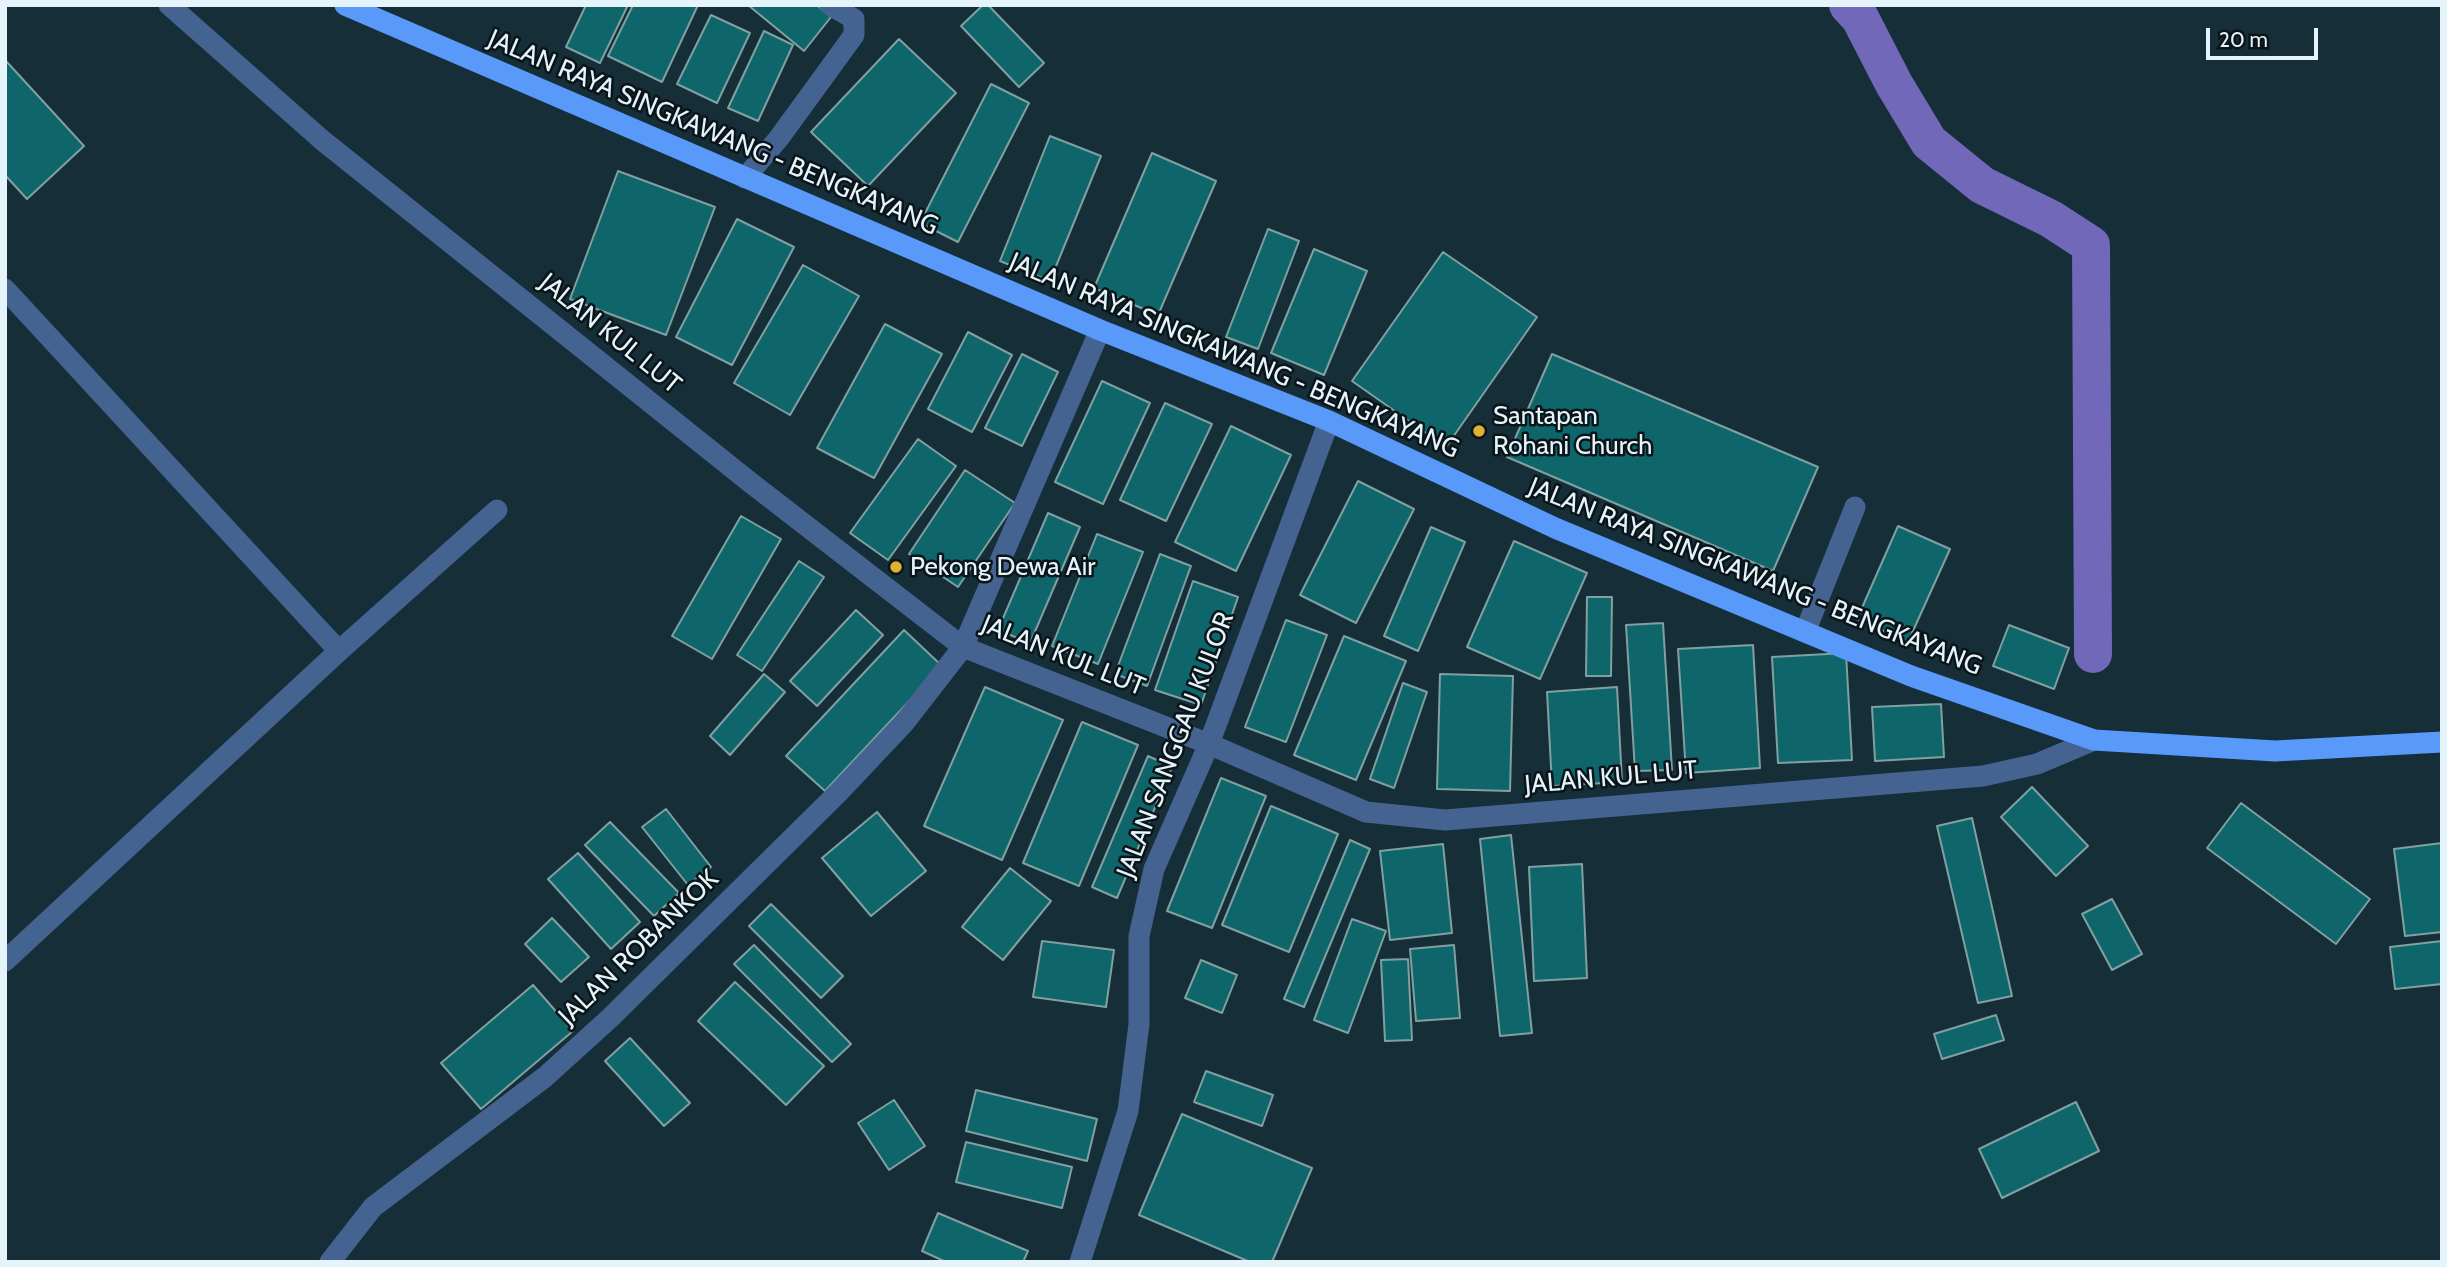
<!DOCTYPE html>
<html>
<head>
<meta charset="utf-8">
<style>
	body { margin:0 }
	#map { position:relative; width:2447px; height:1267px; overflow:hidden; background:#162e38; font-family:Cabin,sans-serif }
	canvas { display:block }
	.frame { position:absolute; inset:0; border:7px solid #e5f3fa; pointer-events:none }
	.scale { position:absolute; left:2206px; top:28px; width:112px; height:32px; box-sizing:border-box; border:4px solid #e5f3fa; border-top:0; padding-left:9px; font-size:21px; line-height:24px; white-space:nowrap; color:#e5f3fa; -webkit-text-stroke:5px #0a1419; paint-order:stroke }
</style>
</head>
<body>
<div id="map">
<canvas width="2447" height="1267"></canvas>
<div class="frame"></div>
<div class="scale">20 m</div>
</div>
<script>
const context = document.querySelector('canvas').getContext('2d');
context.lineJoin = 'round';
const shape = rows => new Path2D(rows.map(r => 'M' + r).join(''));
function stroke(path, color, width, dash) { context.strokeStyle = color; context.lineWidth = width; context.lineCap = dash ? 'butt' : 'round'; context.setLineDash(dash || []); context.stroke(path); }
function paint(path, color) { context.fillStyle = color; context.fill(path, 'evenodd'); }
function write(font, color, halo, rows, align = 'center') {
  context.font = font + ' Cabin,sans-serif'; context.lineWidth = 5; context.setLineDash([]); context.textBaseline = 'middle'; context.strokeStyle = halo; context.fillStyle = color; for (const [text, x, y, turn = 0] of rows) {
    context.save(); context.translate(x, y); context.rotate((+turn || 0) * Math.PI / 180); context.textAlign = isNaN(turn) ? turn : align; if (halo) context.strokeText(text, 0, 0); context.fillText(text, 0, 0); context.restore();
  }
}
const canal = shape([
	[1848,5,1860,18,1894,84,1929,142,1982,185,2051,219,2091,245,2093,654]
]);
const building = shape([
	[586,5,628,5,600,63,566,47,586,5],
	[633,5,698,5,662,82,608,56,633,5],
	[748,5,817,5,831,17,804,51,748,5],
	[983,5,988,5,1044,63,1019,87,961,26,983,5],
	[711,15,750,33,717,103,677,84,711,15],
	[764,31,793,45,758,121,728,108,764,31],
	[899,39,956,93,868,186,811,132,899,39],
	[6,61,84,146,27,199,5,175,6,61],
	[991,84,1029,103,958,242,920,223,991,84],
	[1050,136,1101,156,1050,281,1000,261,1050,136],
	[1152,153,1216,181,1158,315,1094,288,1152,153],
	[618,171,715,207,666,335,570,299,618,171],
	[737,219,794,247,732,365,676,337,737,219],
	[1268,229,1299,241,1258,349,1226,337,1268,229],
	[1314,249,1367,271,1324,375,1271,353,1314,249],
	[1443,252,1537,317,1446,447,1352,381,1443,252],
	[803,265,859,296,790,415,734,383,803,265],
	[885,324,942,354,874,478,817,448,885,324],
	[968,332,1012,355,972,432,928,409,968,332],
	[1022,354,1058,372,1022,446,985,428,1022,354],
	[1552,354,1818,467,1773,571,1507,457,1552,354],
	[1102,381,1150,403,1103,504,1055,482,1102,381],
	[1165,403,1212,424,1166,521,1120,500,1165,403],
	[1231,426,1291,455,1236,571,1175,542,1231,426],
	[918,439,956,466,888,560,850,533,918,439],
	[965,470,1015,503,958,587,909,554,965,470],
	[1358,481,1414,509,1356,623,1300,595,1358,481],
	[1048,513,1080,527,1030,643,998,630,1048,513],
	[741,516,781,539,712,659,672,636,741,516],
	[1898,526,1950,549,1908,642,1857,619,1898,526],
	[1431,527,1465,542,1418,651,1384,636,1431,527],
	[1097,534,1143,552,1098,664,1052,646,1097,534],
	[1514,541,1587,573,1540,679,1467,647,1514,541],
	[1160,554,1191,566,1147,686,1115,674,1160,554],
	[799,561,824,577,762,671,737,655,799,561],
	[1193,581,1238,597,1201,705,1155,690,1193,581],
	[1587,597,1612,597,1611,676,1586,676,1587,597],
	[856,610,883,635,817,706,790,681,856,610],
	[1286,620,1327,635,1286,742,1245,727,1286,620],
	[1663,623,1672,770,1635,771,1626,625,1663,623],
	[2009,625,2069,648,2054,689,1993,666,2009,625],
	[904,630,942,666,825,791,786,756,904,630],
	[1344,636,1406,661,1356,780,1294,755,1344,636],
	[1753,645,1760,768,1686,773,1678,649,1753,645],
	[1846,653,1852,760,1778,763,1772,657,1846,653],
	[764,674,785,692,730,755,710,736,764,674],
	[1440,674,1513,676,1510,791,1437,789,1440,674],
	[1403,683,1427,692,1394,788,1370,779,1403,683],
	[985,687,1063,720,1002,860,924,826,985,687],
	[1617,687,1622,782,1552,786,1547,692,1617,687],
	[1941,704,1944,757,1875,761,1872,707,1941,704],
	[1082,722,1138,745,1079,886,1023,863,1082,722],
	[1148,756,1172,767,1117,898,1092,887,1148,756],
	[1221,778,1266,796,1212,928,1167,911,1221,778],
	[2032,787,2088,846,2056,876,2001,817,2032,787],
	[2241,803,2370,899,2336,944,2207,848,2241,803],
	[1271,806,1338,834,1289,952,1222,925,1271,806],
	[666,809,711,867,688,885,642,827,666,809],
	[877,812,926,871,871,916,822,858,877,812],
	[1972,818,2012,996,1978,1003,1937,826,1972,818],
	[610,822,679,893,654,916,585,845,610,822],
	[1511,835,1532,1033,1500,1036,1480,839,1511,835],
	[1350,840,1370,849,1304,1007,1284,999,1350,840],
	[2442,843,2442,932,2405,936,2394,849,2442,843],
	[1443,844,1452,933,1390,940,1380,851,1443,844],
	[578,853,640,922,611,949,548,879,578,853],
	[1582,864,1587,978,1534,981,1529,867,1582,864],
	[1010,868,1051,901,1003,960,962,927,1010,868],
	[2112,899,2142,954,2112,970,2082,914,2112,899],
	[771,904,843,976,821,998,749,926,771,904],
	[552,918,589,957,561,982,525,944,552,918],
	[1352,919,1386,931,1348,1033,1314,1020,1352,919],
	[1042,941,1114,950,1106,1007,1033,997,1042,941],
	[2442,941,2442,984,2395,989,2390,947,2442,941],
	[754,945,851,1044,832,1062,734,964,754,945],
	[1454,945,1460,1018,1416,1021,1410,949,1454,945],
	[1408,959,1412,1040,1385,1041,1381,960,1408,959],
	[1201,960,1237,975,1222,1013,1185,998,1201,960],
	[735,982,824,1066,786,1105,698,1021,735,982],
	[533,985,573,1031,481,1109,441,1063,533,985],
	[1996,1015,2004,1040,1942,1059,1934,1034,1996,1015],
	[630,1038,690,1103,664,1126,605,1061,630,1038],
	[1206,1071,1273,1095,1262,1126,1194,1102,1206,1071],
	[976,1090,1097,1119,1087,1161,966,1131,976,1090],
	[894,1100,925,1146,889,1170,858,1123,894,1100],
	[2076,1102,2099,1151,2002,1198,1979,1149,2076,1102],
	[1182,1114,1312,1168,1272,1262,1250,1262,1139,1215,1182,1114],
	[966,1142,1072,1167,1062,1208,956,1182,966,1142],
	[938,1213,1028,1251,1023,1262,946,1262,922,1251,938,1213]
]);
const minor = shape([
	[169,5,322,140,751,483,963,647,1209,744,1366,812,1445,820,1983,776,2037,764,2094,740],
	[745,178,779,138,854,35,854,19,830,5],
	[5,289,339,651],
	[1805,632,1855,507],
	[5,961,339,651,497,510],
	[330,1262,373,1207,545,1077,610,1018,838,793,904,723,963,647,1100,330],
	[1080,1262,1128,1111,1139,1024,1139,936,1154,869,1209,744,1329,421]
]);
const major = shape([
	[345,5,1100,330,1329,421,1555,528,1911,676,2094,740,2275,751,2442,742]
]);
const markers = [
	[1479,431,7,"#dfb034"],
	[896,567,7,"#dfb034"]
];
const streetNames = [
	["JALAN RAYA SINGKAWANG - BENGKAYANG",713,133,23],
	["JALAN KUL LUT",610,334,39],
	["JALAN RAYA SINGKAWANG - BENGKAYANG",1234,356,23],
	["JALAN RAYA SINGKAWANG - BENGKAYANG",1755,577,22],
	["JALAN KUL LUT",1063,656,22],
	["JALAN SANGGAU KULOR",1176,745,-69],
	["JALAN KUL LUT",1611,778,-5],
	["JALAN ROBANKOK",639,948,-44]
];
const poiNames = [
	["Santapan",1493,416],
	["Rohani Church",1493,446],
	["Pekong Dewa Air",910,567]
];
stroke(canal, '#7168ba', 38);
paint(building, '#0e656a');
stroke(building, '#81a0a2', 2);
stroke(minor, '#446391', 21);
stroke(major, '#5899f9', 21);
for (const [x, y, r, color] of markers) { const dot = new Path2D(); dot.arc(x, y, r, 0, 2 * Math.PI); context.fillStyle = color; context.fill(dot); stroke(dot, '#0a1419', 2.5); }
write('26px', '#e5f3fa', '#0a1419', streetNames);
write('26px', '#e5f3fa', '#0a1419', poiNames, 'left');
</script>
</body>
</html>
